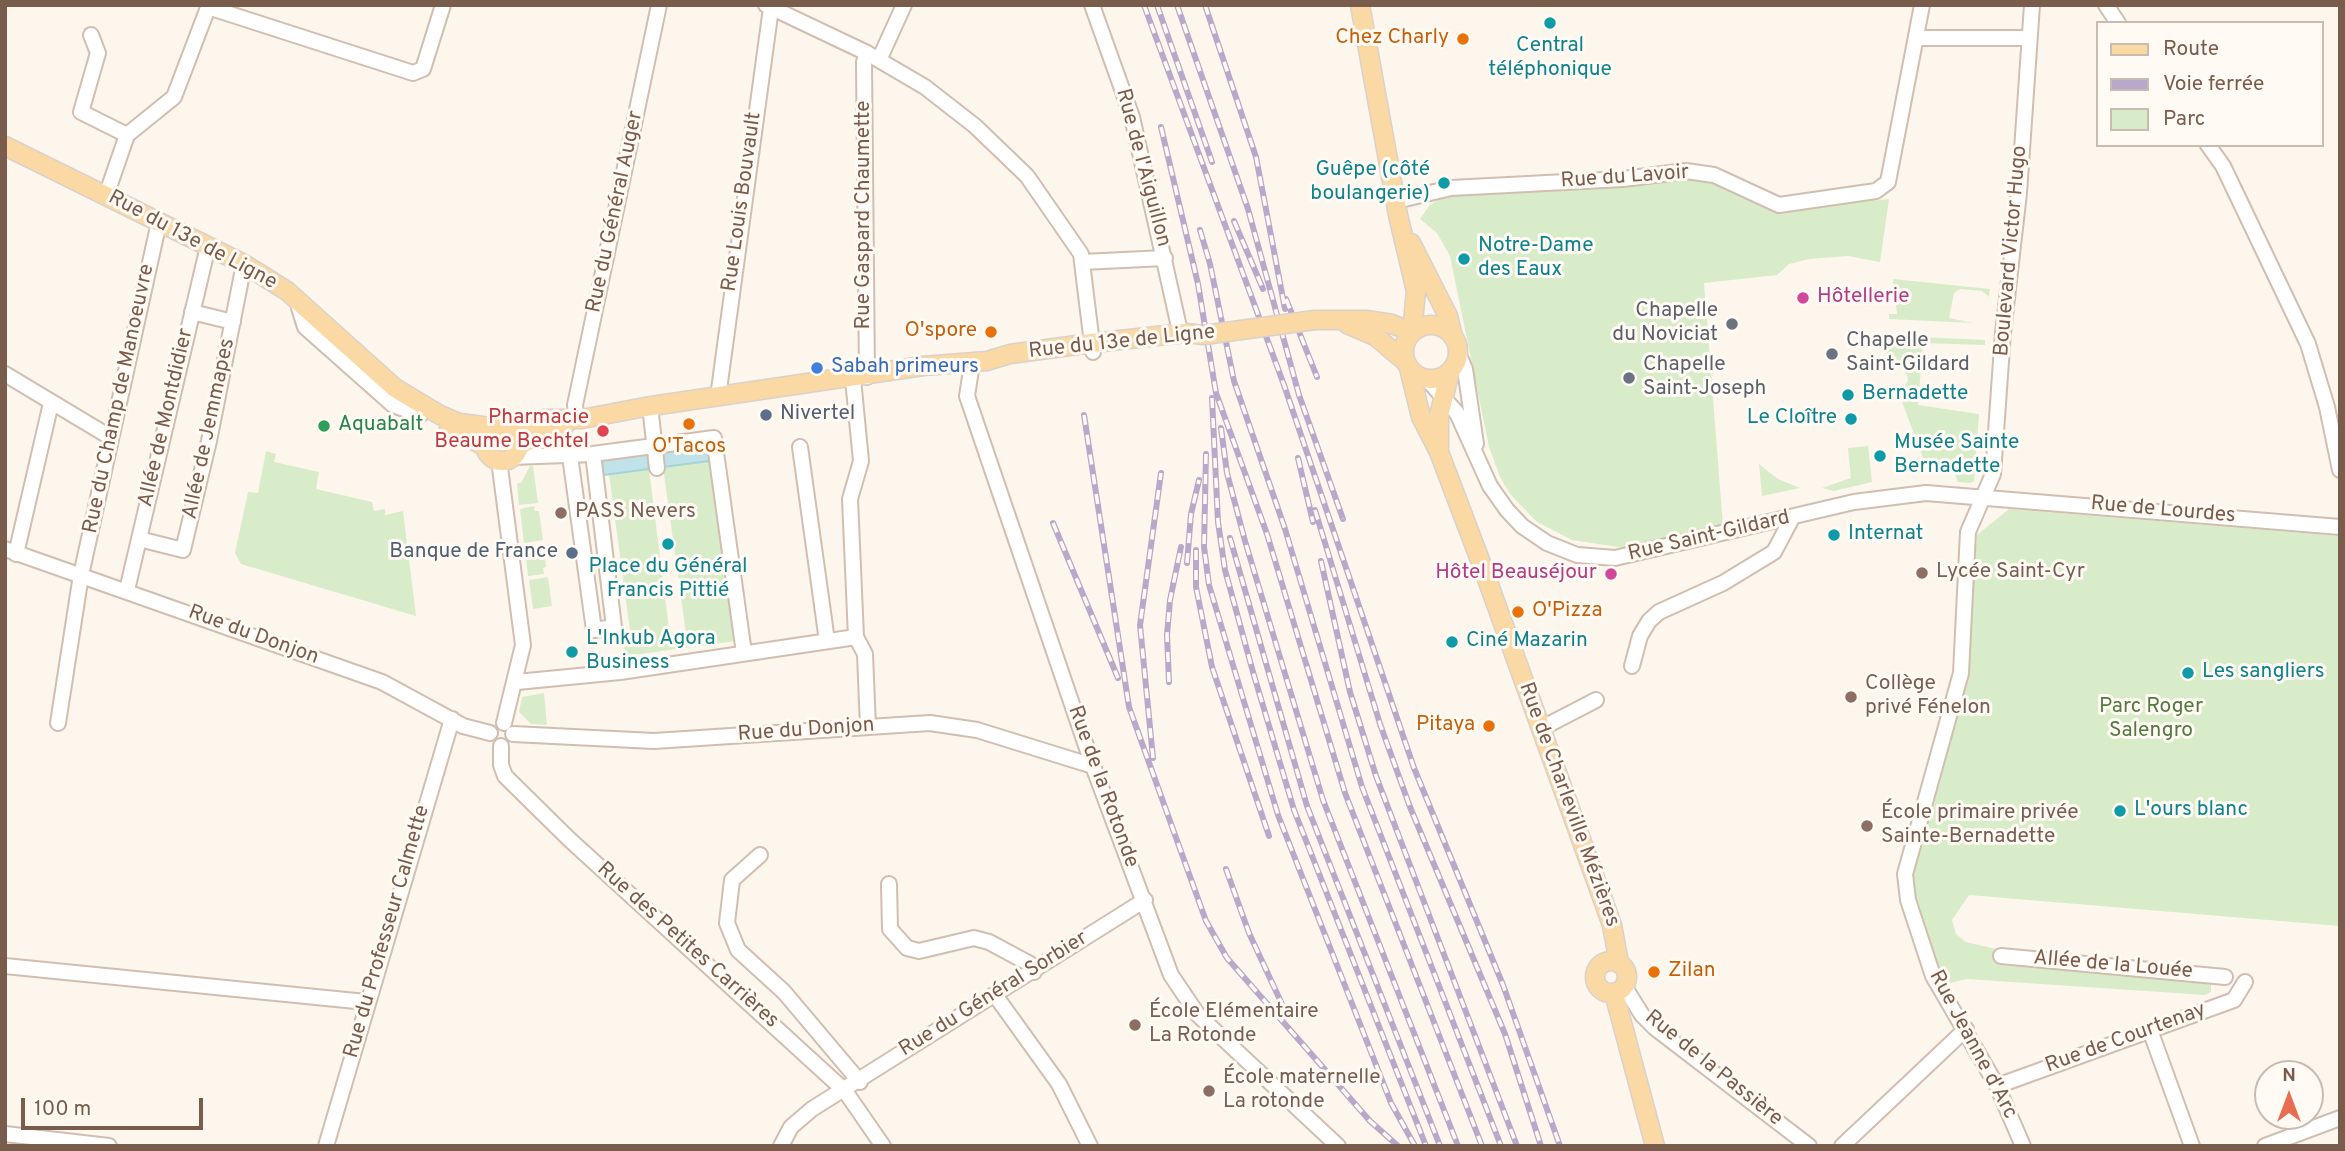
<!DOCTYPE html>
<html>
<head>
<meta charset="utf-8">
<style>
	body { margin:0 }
	#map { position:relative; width:2345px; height:1151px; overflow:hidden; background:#fdf6ec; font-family:Overpass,sans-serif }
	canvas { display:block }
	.frame { position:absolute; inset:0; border:7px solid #7a5c4d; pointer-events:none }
	.legend { position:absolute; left:2096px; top:21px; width:228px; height:126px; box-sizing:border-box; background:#fffaf3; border:2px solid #cabbb1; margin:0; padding:9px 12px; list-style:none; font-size:21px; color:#7a5c4d }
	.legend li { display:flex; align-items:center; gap:14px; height:35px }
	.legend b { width:35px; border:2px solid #cabbb1 }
	.north { position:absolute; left:2254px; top:1060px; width:70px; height:70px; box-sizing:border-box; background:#fffaf3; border:2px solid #cabbb1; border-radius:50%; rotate:0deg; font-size:19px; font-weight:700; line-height:28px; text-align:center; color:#7a5c4d }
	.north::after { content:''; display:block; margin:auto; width:24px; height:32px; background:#e76f51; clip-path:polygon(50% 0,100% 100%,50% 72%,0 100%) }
	.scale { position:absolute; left:21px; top:1098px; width:182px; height:32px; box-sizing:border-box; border:4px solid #7a5c4d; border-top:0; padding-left:9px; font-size:21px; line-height:24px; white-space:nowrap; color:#7a5c4d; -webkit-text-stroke:5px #fffaf3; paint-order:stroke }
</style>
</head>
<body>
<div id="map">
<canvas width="2345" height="1151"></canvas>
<div class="frame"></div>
<ul class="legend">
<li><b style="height:9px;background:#fbd9a5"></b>Route</li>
<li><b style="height:9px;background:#b9a8c9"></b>Voie ferrée</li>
<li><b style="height:19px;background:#d8ecc9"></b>Parc</li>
</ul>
<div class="north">N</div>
<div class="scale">100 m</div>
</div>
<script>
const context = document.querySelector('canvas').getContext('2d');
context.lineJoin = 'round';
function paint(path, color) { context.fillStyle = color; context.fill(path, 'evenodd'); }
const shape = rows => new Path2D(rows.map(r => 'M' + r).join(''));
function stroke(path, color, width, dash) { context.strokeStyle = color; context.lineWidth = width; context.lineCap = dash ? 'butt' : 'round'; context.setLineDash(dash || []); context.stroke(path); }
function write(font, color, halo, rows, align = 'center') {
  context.font = font + ' Overpass,sans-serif'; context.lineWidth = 6; context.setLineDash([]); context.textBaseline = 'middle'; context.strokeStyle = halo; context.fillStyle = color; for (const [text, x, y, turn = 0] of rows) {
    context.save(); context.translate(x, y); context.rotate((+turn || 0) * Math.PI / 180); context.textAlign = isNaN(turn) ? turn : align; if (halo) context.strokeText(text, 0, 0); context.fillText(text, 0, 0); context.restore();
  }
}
const green = shape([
	[1703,177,1779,211,1889,199,1880,262,1848,256,1809,259,1789,264,1777,275,1704,283,1723,526,1624,548,1572,540,1537,522,1510,494,1500,477,1489,447,1450,256,1437,233,1420,219,1429,206,1446,194],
	[1893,279,1990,289,1989,297,1982,291,1960,289,1954,293,1949,318,1973,323,1889,319,1889,314,1897,314],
	[1897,336,1985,340,1985,345,1923,343,1918,405,1979,414,1974,481,1970,483,1958,482,1954,472,1929,474,1899,394,1908,381,1907,375,1900,366,1890,363,1887,353,1889,338],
	[1868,446,1872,482,1834,491,1822,488,1851,478,1848,448],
	[266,451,276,454,274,462,319,472,316,489,372,502,374,511,385,509,385,515,403,511,416,616,241,564,235,553,248,492,258,493],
	[717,460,743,640,626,656,622,632,630,631,609,474,649,469,670,637,686,634,663,467],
	[1759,464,1778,479,1800,488,1762,496],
	[530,466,533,466,538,503,519,505,517,483,521,483],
	[534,506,535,511,539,511,543,540,524,543,520,509],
	[2009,509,2340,536,2340,926,1969,895,1952,920,1956,934,1966,942,1996,949,2206,973,2211,979,2211,992,2205,995,1967,979,1950,983,1938,973,1912,900,1913,869,1965,689,1977,535],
	[544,545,546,567,543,568,544,574,528,576,525,547],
	[548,577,552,606,533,609,529,580],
	[544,693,547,725,531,724,519,712,522,697]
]);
const water = shape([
	[715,442,717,460,663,467,661,449,715,442],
	[647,451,649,469,596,476,593,457,647,451]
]);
const minor = shape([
	[766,5,867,53,925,87,975,126,1027,176,1081,254,1093,352],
	[1092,5,1132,117,1179,327,1185,333],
	[2106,5,2118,23],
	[208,7,413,73,423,69,443,5],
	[91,35,98,53,81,112,127,135],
	[1916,38,2029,38],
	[867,53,864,62,867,377],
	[879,60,904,5],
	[2208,145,2223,166,2308,344,2327,407,2340,470],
	[106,196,127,135,174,97,209,5],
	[1396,201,1451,188,1623,179,1686,171,1714,175,1779,205,1876,191,1888,182,1922,5],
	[1082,262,1165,258],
	[297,301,305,327,393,405,420,415],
	[192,312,233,322],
	[1458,353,1465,369,1476,444],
	[971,370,967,396,1093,766,1171,975,1198,1015,1338,1146],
	[5,374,110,437],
	[853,379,861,461,850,499,856,637,865,654,868,727],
	[1427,379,1457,413,1490,486,1507,510,1522,526,1547,543,1577,555,1615,558,1854,502,1926,493,2340,527],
	[718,397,771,8],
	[650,406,657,468],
	[577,419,575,405,659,5],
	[800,447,827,641],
	[570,456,594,630,614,627,593,454],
	[512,457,593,454,714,438,744,653],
	[499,460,523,645,504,723],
	[139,539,183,550,209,441,244,264],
	[5,549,382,682,463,726,490,733],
	[16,554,51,403],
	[127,590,208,246],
	[1632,666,1640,636,1649,621,1659,612,1723,583,1774,552,1792,518],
	[517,682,620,672,856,637],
	[58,723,81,575,159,222],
	[1542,728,1596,700],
	[513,734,654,741,930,723,977,730,1093,766],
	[501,746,501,765,505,776,569,839,845,1091,883,1146],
	[760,855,732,880,727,923,738,950,784,992,860,1082],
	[889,884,890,929,907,948,919,951,974,938,989,942,1030,964,1034,972],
	[2001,956,2225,977],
	[5,966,366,1002],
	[1624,986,1642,1015,1655,1028,1809,1146],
	[995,995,1059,1084,1090,1146],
	[2150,1030,2192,1146],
	[1997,1086,2234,1000,2245,982],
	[5,1134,109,1146],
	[326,1146,452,719],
	[781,1146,791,1127,812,1109,1145,900],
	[1842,1146,1966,1029],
	[2023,1146,1997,1086,1933,976,1908,900,1905,874,1961,673,1968,532,1993,474,2003,333,2019,193,2032,5],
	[2265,1146,2340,1118]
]);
const major = shape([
	[5,146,244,264,287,291,395,388,440,415,459,423,498,428],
	[1411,243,1448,316,1453,337],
	[1315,320,1366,320,1392,324,1412,332,1416,291,1398,215,1360,5],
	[1347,324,1375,336,1406,362],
	'1404 352a27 27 0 1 1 54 0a27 27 0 1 1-54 0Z',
	[1409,368,1421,417,1439,452,1483,568,1612,925,1619,963],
	'485 444a17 17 0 1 1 34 0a17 17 0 1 1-34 0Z',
	[449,428,486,447],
	[501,428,519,427,544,419,582,419,645,407,923,366,987,361,1010,354,1092,343,1185,333,1204,335],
	[519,447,534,435,567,423],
	[1439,448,1439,416,1450,371],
	'1595 977a16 16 0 1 1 32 0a16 16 0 1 1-32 0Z',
	[1614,993,1655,1146]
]);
const rail = shape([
	[1144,5,1284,385,1414,768,1503,985,1560,1146],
	[1157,5,1212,162],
	[1177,5,1248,209,1299,395,1343,519],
	[1205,5,1256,157,1285,309],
	[1161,127,1198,284,1216,393,1267,534,1345,793,1482,1146],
	[1234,221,1263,289],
	[1200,230,1210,264,1234,381,1285,529,1362,787,1501,1146],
	[1286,299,1317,377],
	[1212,398,1218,522,1225,570,1253,672,1294,810,1426,1146],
	[1084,415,1129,707,1206,921,1227,958,1370,1121,1398,1146],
	[1221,428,1227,473,1245,541,1323,800,1458,1146],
	[1206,454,1204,547,1209,585,1278,815,1391,1103,1415,1146],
	[1298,458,1313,522],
	[1315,510,1380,724,1410,807,1505,1034,1541,1146],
	[1053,523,1118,678],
	[1230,538,1307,806,1440,1146],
	[1196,550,1196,587,1212,667,1269,836],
	[1321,561,1350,692,1376,776,1517,1146],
	[1187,563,1191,514,1199,480],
	[1169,682,1167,635,1170,600,1181,547],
	[1153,758,1140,625,1161,473],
	[1226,869,1249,933,1288,1017]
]);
const majorBridge = shape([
	[1204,335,1315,320]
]);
const markers = [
	[1550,23,7,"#0f9aa8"],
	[1463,39,7,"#e8710a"],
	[1444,183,7,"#0f9aa8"],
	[1464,259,7,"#0f9aa8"],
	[1803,298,7,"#d1479c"],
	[1732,324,7,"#6b7280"],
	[991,332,7,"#e8710a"],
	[1832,354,7,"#6b7280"],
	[817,368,7,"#3f7fe0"],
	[1629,378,7,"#6b7280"],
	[1848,395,7,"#0f9aa8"],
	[766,415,7,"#5c6f8a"],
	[1851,419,7,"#0f9aa8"],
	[689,424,7,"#e8710a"],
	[324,426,7,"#2e9e5b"],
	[603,431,7,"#e0444e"],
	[1880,456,7,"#0f9aa8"],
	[561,513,7,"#8d6e63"],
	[1834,535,7,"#0f9aa8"],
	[668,544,7,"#0f9aa8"],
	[572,553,7,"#5c6f8a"],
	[1922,573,7,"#8d6e63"],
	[1611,574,7,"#d1479c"],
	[1518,612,7,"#e8710a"],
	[1452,642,7,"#0f9aa8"],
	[572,652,7,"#0f9aa8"],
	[2188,673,7,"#0f9aa8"],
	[1851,697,7,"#8d6e63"],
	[1489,726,7,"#e8710a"],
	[2120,811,7,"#0f9aa8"],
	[1867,826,7,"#8d6e63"],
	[1654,972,7,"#e8710a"],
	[1135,1025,7,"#8d6e63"],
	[1209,1091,7,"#8d6e63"]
];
const foodNames = [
	["Chez Charly",1449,39],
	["O'spore",977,332],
	["O'Tacos",689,448,"center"],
	["O'Pizza",1532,612,"left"],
	["Pitaya",1475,726],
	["Zilan",1668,972,"left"]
];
const cultureNames = [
	["Central",1550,47,"center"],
	["téléphonique",1550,71,"center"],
	["Guêpe (côté",1430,171,"right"],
	["boulangerie)",1430,195,"right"],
	["Notre-Dame",1478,247],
	["des Eaux",1478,271],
	["Bernadette",1862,395],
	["Le Cloître",1837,419,"right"],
	["Musée Sainte",1894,444],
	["Bernadette",1894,468],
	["Internat",1848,535],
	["Place du Général",668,568,"center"],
	["Francis Pittié",668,592,"center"],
	["L'Inkub Agora",586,640],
	["Business",586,664],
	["Ciné Mazarin",1466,642],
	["Les sangliers",2202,673],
	["L'ours blanc",2134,811]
];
const streetNames = [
	["Rue de l'Aiguillon",1142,168,75],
	["Rue du Lavoir",1625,178,-4],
	["Rue Louis Bouvault",743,202,-82],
	["Rue du Général Auger",616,212,-78],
	["Rue Gaspard Chaumette",865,215,-90],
	["Rue du 13e de Ligne",192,241,28],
	["Boulevard Victor Hugo",2012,251,-85],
	["Rue du 13e de Ligne",1122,343,-6],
	["Rue du Champ de Manoeuvre",120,399,-78],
	["Allée de Montdidier",167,418,-77],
	["Allée de Jemmapes",210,429,-78],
	["Rue de Lourdes",2163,511,5],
	["Rue Saint-Gildard",1709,537,-13],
	["Rue du Donjon",253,636,20],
	["Rue du Donjon",806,731,-4],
	["Rue de la Rotonde",1102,787,70],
	["Rue de Charleville Mézières",1568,805,70],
	["Rue du Professeur Calmette",388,932,-74],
	["Rue des Petites Carrières",687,946,42],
	["Allée de la Louée",2113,966,5],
	["Rue du Général Sorbier",994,995,-32],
	["Rue de Courtenay",2126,1039,-20],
	["Rue Jeanne d'Arc",1972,1045,62],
	["Rue de la Passière",1713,1069,39]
];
const hotelNames = [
	["Hôtellerie",1817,298],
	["Hôtel Beauséjour",1597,574,"right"]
];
const worshipNames = [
	["Chapelle",1718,312,"right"],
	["du Noviciat",1718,336,"right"],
	["Chapelle",1846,342],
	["Saint-Gildard",1846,366],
	["Chapelle",1643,366],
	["Saint-Joseph",1643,390]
];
const shopNames = [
	["Sabah primeurs",831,368]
];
const serviceNames = [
	["Nivertel",780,415],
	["Banque de France",558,553,"right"]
];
const healthNames = [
	["Pharmacie",589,419],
	["Beaume Bechtel",589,443]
];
const leisureNames = [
	["Aquabalt",338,426]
];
const educationNames = [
	["PASS Nevers",575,513],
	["Lycée Saint-Cyr",1936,573],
	["Collège",1865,685],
	["privé Fénelon",1865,709],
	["École primaire privée",1881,814],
	["Sainte-Bernadette",1881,838],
	["École Elémentaire",1149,1013],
	["La Rotonde",1149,1037],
	["École maternelle",1223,1079],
	["La rotonde",1223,1103]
];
const parkNames = [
	["Parc Roger",2151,708],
	["Salengro",2151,732]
];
paint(green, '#d8ecc9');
paint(water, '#bfe3e8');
stroke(water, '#a5d3da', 2);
stroke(minor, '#d1beb0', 18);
stroke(major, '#dad1cd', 21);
stroke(minor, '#fff', 14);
stroke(major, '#fbd9a5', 18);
stroke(rail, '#b9a8c9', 6);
stroke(rail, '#fffaf3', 3.5, [10]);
stroke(majorBridge, '#dad1cd', 21, []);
stroke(majorBridge, '#fbd9a5', 18);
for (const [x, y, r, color] of markers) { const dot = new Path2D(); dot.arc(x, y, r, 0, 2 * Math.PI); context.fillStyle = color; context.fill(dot); stroke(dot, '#fffaf3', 2.5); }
write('21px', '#c56008', '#fffaf3', foodNames, 'right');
write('21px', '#0d838f', '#fffaf3', cultureNames, 'left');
write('21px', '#7a5c4d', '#fffaf3', streetNames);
write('21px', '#b23c85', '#fffaf3', hotelNames, 'left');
write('21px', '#5b616d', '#fffaf3', worshipNames, 'left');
write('21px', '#366cbe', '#fffaf3', shopNames, 'left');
write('21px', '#4e5e75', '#fffaf3', serviceNames, 'left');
write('21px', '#be3a42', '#fffaf3', healthNames, 'right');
write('21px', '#27864d', '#fffaf3', leisureNames, 'left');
write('21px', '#785e54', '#fffaf3', educationNames, 'left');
write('21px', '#537a41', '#fffaf3', parkNames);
</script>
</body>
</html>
